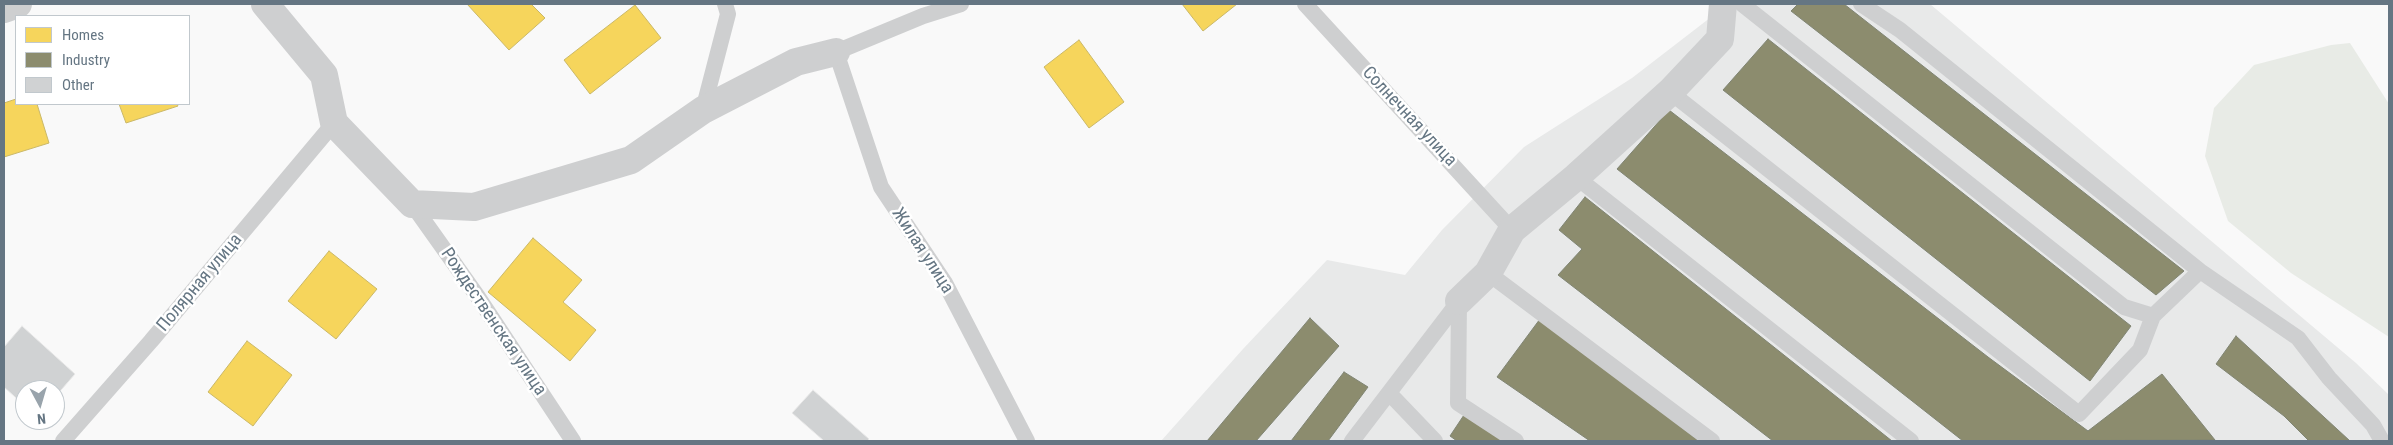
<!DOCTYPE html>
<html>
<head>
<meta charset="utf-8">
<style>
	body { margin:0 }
	#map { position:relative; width:2393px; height:445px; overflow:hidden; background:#f9f9f9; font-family:"Roboto Condensed",sans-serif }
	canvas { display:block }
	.frame { position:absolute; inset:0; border:5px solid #657683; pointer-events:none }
	.legend { position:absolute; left:15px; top:15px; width:175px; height:90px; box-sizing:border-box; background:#fff; border:1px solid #c1c8cd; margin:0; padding:6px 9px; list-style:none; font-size:15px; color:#657683 }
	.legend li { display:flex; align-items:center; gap:10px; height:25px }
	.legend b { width:25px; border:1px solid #c1c8cd }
	.north { position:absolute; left:15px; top:380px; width:50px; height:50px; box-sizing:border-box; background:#fff; border:1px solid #c1c8cd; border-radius:50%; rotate:174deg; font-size:14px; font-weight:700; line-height:20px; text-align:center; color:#657683 }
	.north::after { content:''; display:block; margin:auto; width:18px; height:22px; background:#99a4ac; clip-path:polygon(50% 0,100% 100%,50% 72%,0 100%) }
</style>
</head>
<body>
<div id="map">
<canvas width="2393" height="445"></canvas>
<div class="frame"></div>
<ul class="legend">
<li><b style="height:14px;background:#f6d55c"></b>Homes</li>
<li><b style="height:14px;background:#8c8c6e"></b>Industry</li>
<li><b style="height:14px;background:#d0d2d3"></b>Other</li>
</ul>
<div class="north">N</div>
</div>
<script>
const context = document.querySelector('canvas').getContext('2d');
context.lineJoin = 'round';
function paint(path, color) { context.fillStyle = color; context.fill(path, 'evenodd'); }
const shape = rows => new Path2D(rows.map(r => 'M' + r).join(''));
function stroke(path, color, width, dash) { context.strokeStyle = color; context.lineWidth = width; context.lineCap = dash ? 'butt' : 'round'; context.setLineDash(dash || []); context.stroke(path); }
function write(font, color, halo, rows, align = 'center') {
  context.font = font + ' "Roboto Condensed",sans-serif'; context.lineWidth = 5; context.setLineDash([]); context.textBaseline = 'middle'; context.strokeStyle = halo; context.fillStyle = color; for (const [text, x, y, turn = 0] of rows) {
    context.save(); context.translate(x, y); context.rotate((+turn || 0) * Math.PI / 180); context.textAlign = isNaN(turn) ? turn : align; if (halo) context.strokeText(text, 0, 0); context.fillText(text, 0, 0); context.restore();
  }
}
const built = shape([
	[1728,4,1930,4,2356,363,2389,395,2389,441,1161,441,1243,349,1327,260,1405,275,1442,230,1524,147,1632,78]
]);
const green = shape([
	[2350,43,2389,104,2389,337,2291,273,2228,221,2205,156,2214,108,2254,65,2331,45]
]);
const homes = shape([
	[467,4,531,4,545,18,509,50,467,4],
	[1182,4,1237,4,1203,31,1182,4],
	[635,5,661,38,590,94,564,60,635,5],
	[1079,40,1124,102,1089,128,1044,67,1079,40],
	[16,99,16,104,37,104,49,143,4,157,4,103,16,99],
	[119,104,177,104,178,106,126,123,119,104],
	[533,238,582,280,563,302,596,330,570,361,488,292,533,238],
	[329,251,377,289,336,339,288,301,329,251],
	[247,341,292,375,253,426,208,392,247,341]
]);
const industry = shape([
	[1798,4,1844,4,2184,271,2156,295,1791,11,1798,4],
	[1768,39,2131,326,2090,381,1723,90,1768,39],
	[1669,110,1988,357,2088,431,2162,374,2215,440,1963,441,1617,169,1669,110],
	[1585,197,1833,394,1892,441,1773,441,1558,275,1582,249,1559,230,1585,197],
	[1310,318,1339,346,1256,441,1207,441,1310,318],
	[1540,319,1699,441,1590,441,1497,377,1540,319],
	[2236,336,2350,441,2309,441,2284,416,2216,364,2236,336],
	[1344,372,1368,387,1328,441,1291,441,1344,372],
	[1464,415,1503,441,1457,441,1450,436,1464,415]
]);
const building = shape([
	[22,326,75,374,55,397,55,390,25,390,25,406,4,387,4,347,22,326],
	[813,390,869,439,867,441,824,441,792,413,813,390]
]);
const service = shape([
	[961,4,923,16,836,52,881,187,945,283,1027,441],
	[1305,4,1512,230],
	[1742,4,2124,307,2153,316],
	[1861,4,1900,30,2200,271,2298,338,2329,378,2373,425,2382,441],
	[1670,92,2079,414,2140,350,2153,316,2200,271],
	[703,110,728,14,725,4],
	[1576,177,1911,441],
	[412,204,478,297,573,441],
	[1488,273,1712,441],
	[1459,301,1458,403,1516,441],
	[1390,394,1435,441],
	[63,441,151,341,334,123],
	[1352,441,1459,301]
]);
const minor = shape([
	[265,4,324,75,334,123,412,204,474,207,631,160,703,110,796,62,836,52],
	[4,9,18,4],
	[1459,301,1488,273,1512,230,1576,177,1670,92,1720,39,1723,4]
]);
const streetNames = [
	["Солнечная улица",1409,117,47],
	["Жилая улица",922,251,57],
	["Полярная улица",200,283,-50],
	["Рождественская улица",493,322,56]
];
paint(built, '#e8e9e9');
paint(green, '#e8ebe6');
paint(homes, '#f6d55c');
stroke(homes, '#cab868', 1);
paint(industry, '#8c8c6e');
stroke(industry, '#808574', 1);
paint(building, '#d0d2d3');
stroke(building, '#e8e8e8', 1);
stroke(service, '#cecfd0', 16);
stroke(minor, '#cecfd0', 28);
write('18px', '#657683', '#fff', streetNames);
</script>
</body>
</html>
